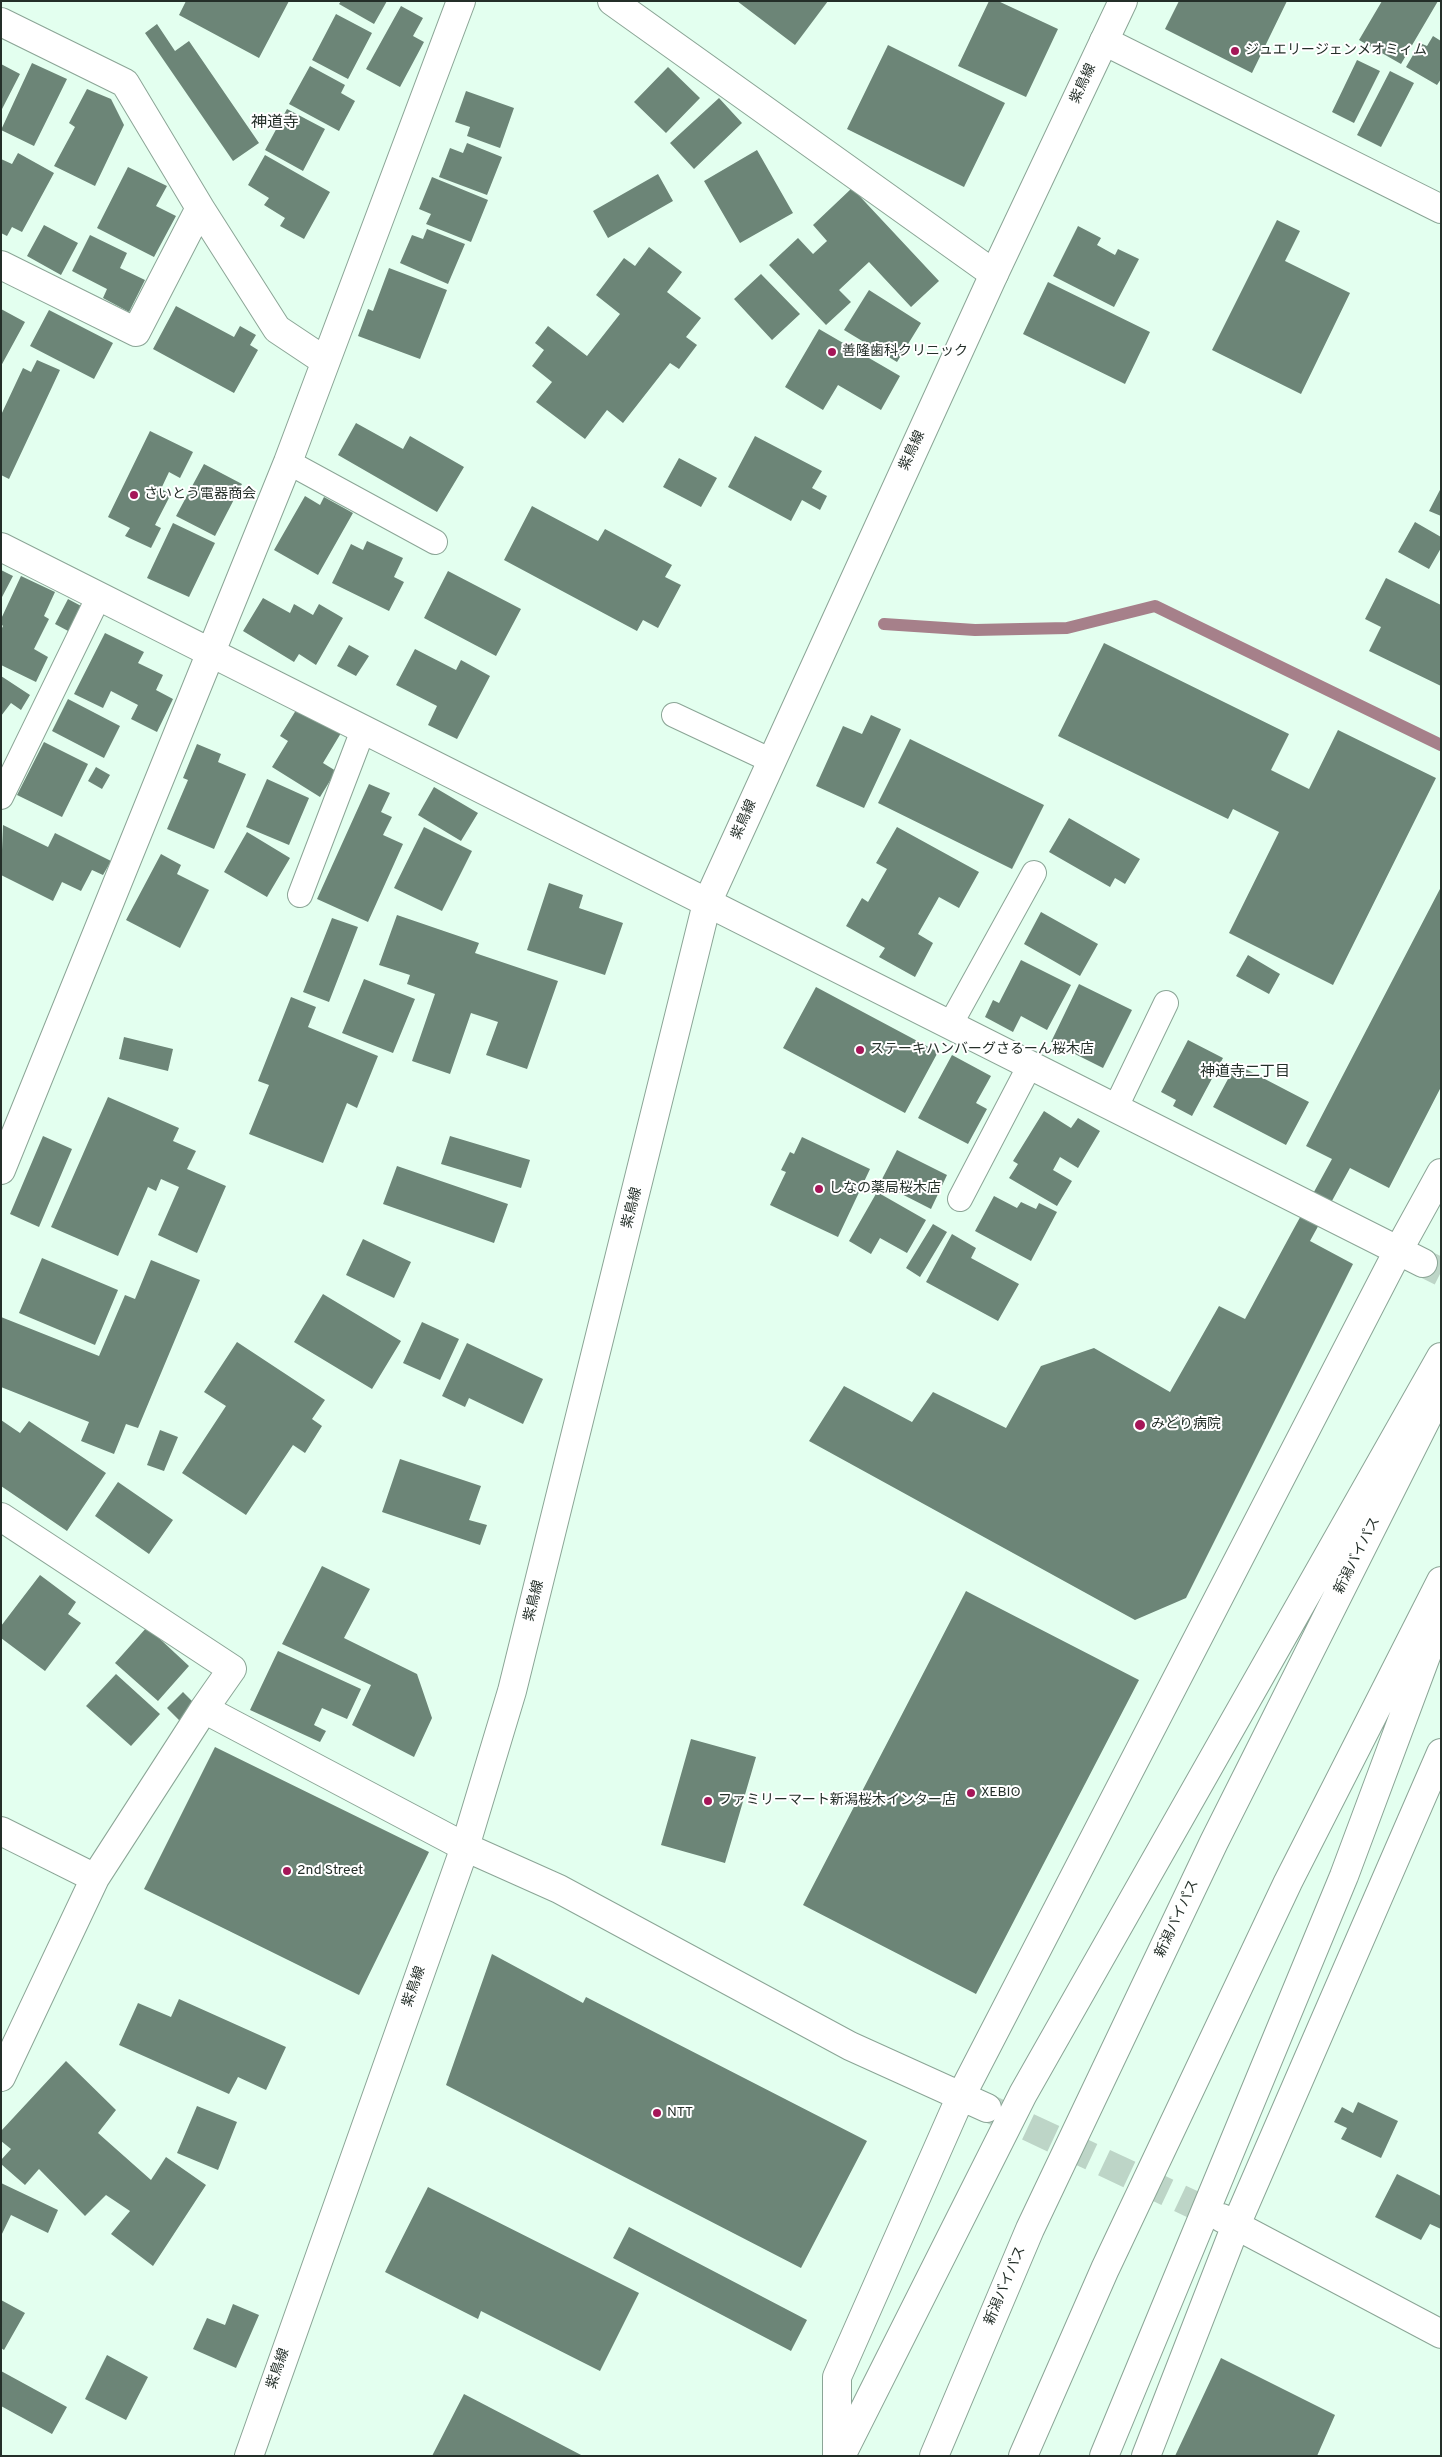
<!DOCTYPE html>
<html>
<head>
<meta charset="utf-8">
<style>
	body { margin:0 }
	#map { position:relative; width:1442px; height:2457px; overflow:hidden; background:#e3ffef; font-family:Overpass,sans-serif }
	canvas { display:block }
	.frame { position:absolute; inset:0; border:2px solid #242f29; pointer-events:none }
</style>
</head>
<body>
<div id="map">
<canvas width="1442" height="2457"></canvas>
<div class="frame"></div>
</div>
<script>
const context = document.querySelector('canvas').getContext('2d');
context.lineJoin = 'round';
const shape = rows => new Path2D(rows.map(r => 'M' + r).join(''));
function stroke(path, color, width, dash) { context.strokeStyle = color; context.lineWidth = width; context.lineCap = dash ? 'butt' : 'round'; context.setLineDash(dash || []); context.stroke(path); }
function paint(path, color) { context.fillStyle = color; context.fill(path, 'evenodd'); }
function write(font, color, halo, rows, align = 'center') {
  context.font = font + ' Overpass,"Noto Sans JP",sans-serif'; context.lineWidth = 4; context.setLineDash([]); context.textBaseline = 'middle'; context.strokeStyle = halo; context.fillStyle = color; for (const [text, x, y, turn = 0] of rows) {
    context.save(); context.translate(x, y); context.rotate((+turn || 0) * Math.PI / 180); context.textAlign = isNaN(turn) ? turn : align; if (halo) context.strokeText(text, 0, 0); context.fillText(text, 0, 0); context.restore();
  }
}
const stream = shape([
	[884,624,975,630,1067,628,1155,606,1441,745]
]);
const building = shape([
	[186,1,289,1,259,58,179,15],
	[341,1,387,1,374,24,339,4],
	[737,1,828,1,795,45],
	[989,1,998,1,1058,29,1026,97,958,66],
	[1179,1,1287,1,1252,73,1165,29],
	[1382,1,1438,1,1401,64,1359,40],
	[401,6,423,18,413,36,424,42,400,87,366,69],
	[336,14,372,33,348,79,312,60],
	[157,24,175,51,189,41,259,143,233,161,145,33],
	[1433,36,1441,41,1441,79,1437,85,1406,67,1420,43,1427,46],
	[888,45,1005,103,964,187,847,129],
	[1357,60,1380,71,1354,123,1332,112],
	[32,63,67,79,34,146,1,130],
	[1,64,20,74,1,111],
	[310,66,345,85,341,93,355,101,339,131,289,104],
	[668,67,700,98,666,133,634,102],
	[1390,71,1414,83,1381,147,1357,135],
	[87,89,111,99,124,125,95,186,54,166,75,127,69,123],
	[466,91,514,108,500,148,467,136,470,127,455,122],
	[719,98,742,123,694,169,670,143],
	[287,109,325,129,303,171,265,150],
	[467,143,502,157,487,195,439,177,450,148,463,153],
	[757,150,793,213,740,243,704,181],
	[18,153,54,173,22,232,12,227,7,236,1,233,1,159,12,164],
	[265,155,330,192,304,239,280,226,285,218,264,205,269,198,248,185],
	[128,167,167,186,156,206,176,216,154,257,97,228],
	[658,174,673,201,608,238,593,211],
	[432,177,488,200,471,242,426,224,431,214,419,209],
	[852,188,939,281,911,307,869,262,839,290,851,302,826,325,769,265,798,238,813,254,827,241,813,225],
	[1277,220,1300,231,1285,261,1350,293,1301,394,1212,350],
	[44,225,78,243,61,275,27,256],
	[1078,226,1101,238,1097,245,1115,255,1118,249,1139,259,1114,307,1053,276],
	[427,229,465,244,448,284,400,263,412,235,423,239],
	[90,235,127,253,120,268,145,280,129,312,103,298,107,289,72,271],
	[649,247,682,272,667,292,701,318,686,337,697,345,679,369,670,363,623,423,607,410,585,439,536,402,552,382,532,366,544,350,535,343,548,326,587,356,620,314,596,295,624,258,635,266],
	[389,268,447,290,420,359,358,336,368,309,373,311],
	[761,274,800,314,772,340,734,299],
	[1048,282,1150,332,1125,384,1023,334],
	[869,290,921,323,897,362,844,330],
	[176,306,234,337,240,326,256,335,250,345,258,350,234,393,153,349],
	[1,309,25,322,1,366],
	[49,310,113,343,94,379,30,346],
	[819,329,900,376,881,410,838,385,823,410,785,387],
	[37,360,60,370,9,479,1,475,1,415,23,368,31,372],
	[356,423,403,449,410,436,464,467,437,512,338,455],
	[150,431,193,452,180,478,169,472,161,489,171,494,155,525,161,528,151,548,125,536,130,528,108,517],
	[755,436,822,471,812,488,827,496,820,510,802,500,791,521,728,487],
	[679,458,717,478,701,507,663,487],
	[204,464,242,484,215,536,176,516],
	[1441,488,1441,516,1429,511],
	[305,496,320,505,324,497,353,513,318,575,274,550],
	[532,506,598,541,605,529,672,565,665,577,681,585,658,628,643,620,637,631,504,560],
	[1415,522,1441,537,1441,548,1429,569,1398,552],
	[173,523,215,543,189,597,147,578],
	[367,541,403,558,394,577,404,582,389,611,332,583,351,544,363,550],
	[1,570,13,576,1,599],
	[448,571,521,609,496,656,424,618],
	[21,576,55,592,44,616,49,619,34,649,48,657,36,682,1,665,1,630,3,626,1,624,1,619],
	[1386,578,1441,605,1441,686,1369,651,1381,627,1365,619],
	[263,598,290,613,294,604,313,615,319,604,343,618,316,665,299,654,294,662,243,631],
	[68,599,83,607,70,632,55,624],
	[105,633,144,652,138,663,163,675,156,690,173,699,157,732,131,719,138,705,111,691,103,708,74,694],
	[1104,643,1289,734,1271,770,1309,789,1338,730,1436,778,1333,985,1229,933,1279,832,1233,809,1228,819,1058,736],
	[349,645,369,656,356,676,337,666],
	[415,649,456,670,461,660,490,676,457,739,428,725,437,706,396,685],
	[1,676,30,695,21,710,11,703,1,716],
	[68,699,120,726,104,758,52,731],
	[298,707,341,733,323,763,336,771,320,797,272,767,288,741,280,736],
	[871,715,901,729,864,808,816,786,843,726,862,734],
	[910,739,1044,805,1012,869,878,803],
	[44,742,88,764,62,817,17,795],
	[197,744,221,754,218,762,246,774,214,849,167,829,188,780,183,778],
	[96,767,110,775,102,789,88,781],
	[267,779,309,798,289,845,246,827],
	[369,784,390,793,381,812,392,817,383,835,403,844,368,922,317,899],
	[434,787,478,813,461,841,418,815],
	[1069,818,1140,859,1125,884,1115,878,1110,887,1049,852],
	[3,825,48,847,55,833,111,861,103,875,92,870,81,891,62,882,53,901,1,875],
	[424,827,472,851,442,911,394,888],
	[897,827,979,872,959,908,939,897,918,934,933,943,915,977,879,957,885,948,846,926,862,898,868,902,887,869,876,863],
	[247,832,290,858,267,897,224,872],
	[161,854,181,865,177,874,209,890,180,948,126,920],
	[549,883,583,895,579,908,623,923,605,975,527,950],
	[1441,887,1441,1087,1389,1188,1350,1168,1310,1241,1353,1264,1186,1598,1135,1620,809,1441,844,1386,912,1422,933,1392,1006,1428,1041,1366,1094,1348,1170,1392,1219,1306,1245,1319,1292,1232,1332,1159,1306,1146],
	[1041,912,1098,944,1080,976,1024,944],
	[397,915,479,943,475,953,558,981,527,1069,486,1055,498,1022,471,1013,450,1074,412,1061,435,994,407,984,410,975,379,965],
	[332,918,358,927,329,1002,303,992],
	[1248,955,1280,974,1269,994,1236,976],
	[1021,960,1071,985,1047,1030,1021,1016,1013,1032,985,1017,993,1000,999,1003],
	[364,979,415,999,393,1053,342,1033],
	[1079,984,1132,1010,1103,1068,1051,1042],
	[816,987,938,1052,905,1113,783,1048],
	[291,997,316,1007,308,1027,378,1056,357,1108,347,1103,323,1163,249,1134,269,1085,258,1081],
	[124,1037,173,1049,168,1071,119,1059],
	[1188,1040,1223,1058,1192,1116,1173,1106,1176,1100,1161,1092],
	[952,1055,991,1076,976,1103,987,1109,968,1144,918,1118],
	[1236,1064,1309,1102,1286,1145,1213,1107],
	[108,1097,179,1128,173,1141,196,1151,187,1169,226,1186,197,1253,158,1235,179,1187,161,1179,156,1191,148,1187,118,1256,51,1227],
	[1044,1111,1071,1128,1078,1118,1100,1131,1078,1168,1060,1157,1053,1170,1072,1181,1057,1206,1009,1178,1018,1164,1013,1161],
	[43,1136,72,1149,39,1227,10,1214],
	[450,1136,530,1160,521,1188,441,1164],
	[802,1137,870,1169,838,1237,770,1205,786,1172,781,1170,790,1152,794,1154],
	[897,1150,947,1175,931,1209,880,1183],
	[397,1166,508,1204,494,1243,383,1204],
	[877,1192,926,1220,907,1253,880,1238,871,1254,849,1241],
	[994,1196,1017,1208,1021,1202,1036,1209,1039,1203,1057,1212,1031,1261,975,1231],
	[933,1224,947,1232,920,1277,906,1268],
	[952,1234,976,1248,971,1258,1019,1284,998,1321,926,1282],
	[363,1239,411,1262,394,1298,346,1275],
	[42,1258,118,1290,95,1345,19,1313],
	[151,1260,200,1280,138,1428,126,1424,114,1454,81,1441,89,1422,1,1387,1,1317,99,1356,125,1295,135,1299],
	[323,1294,401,1341,372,1389,294,1342],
	[422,1322,459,1339,440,1380,403,1363],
	[237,1342,325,1400,312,1419,322,1426,305,1453,293,1445,246,1515,182,1473,226,1406,204,1392],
	[467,1343,543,1379,523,1424,469,1398,465,1407,442,1396],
	[1,1420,20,1433,29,1421,106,1473,67,1531,1,1486],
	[160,1430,178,1437,164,1471,147,1465],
	[400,1459,481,1486,469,1520,487,1525,480,1545,382,1512],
	[118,1482,173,1520,149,1554,95,1516],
	[322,1566,370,1589,344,1638,417,1674,432,1718,414,1757,352,1725,371,1685,282,1644],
	[40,1575,76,1602,68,1614,81,1623,45,1671,1,1638,1,1626],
	[966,1591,1139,1680,976,1994,803,1905],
	[147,1627,189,1666,158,1701,115,1663],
	[278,1651,361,1689,347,1719,322,1708,314,1725,326,1731,320,1742,250,1710],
	[116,1674,160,1714,131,1746,86,1706],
	[183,1692,198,1707,182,1723,167,1708],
	[691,1739,756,1757,725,1863,661,1845],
	[215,1747,429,1852,359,1995,144,1889],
	[492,1954,583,2003,586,1997,867,2141,801,2268,446,2085],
	[179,1999,286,2047,266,2090,238,2077,229,2094,119,2045,138,2003,171,2017],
	[66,2061,116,2110,98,2133,151,2180,166,2157,206,2185,153,2266,111,2234,130,2211,106,2195,85,2216,39,2169,25,2185,1,2164,1,2160,11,2149,1,2141,1,2131],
	[1358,2102,1398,2121,1381,2158,1341,2139,1347,2128,1334,2122,1342,2107,1353,2113],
	[197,2106,237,2122,218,2170,177,2153],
	[1397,2174,1441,2196,1441,2229,1430,2224,1421,2240,1375,2217],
	[1,2183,58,2210,48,2233,11,2215,1,2236],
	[428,2187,639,2293,600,2371,481,2311,478,2319,385,2272],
	[629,2227,807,2320,791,2351,613,2258],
	[1,2300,25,2313,4,2350,1,2348],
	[233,2304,259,2315,236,2368,193,2349,207,2318,225,2325],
	[107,2355,148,2377,126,2420,85,2399],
	[1221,2358,1335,2415,1317,2456,1175,2456],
	[1,2371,67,2407,52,2434,1,2406],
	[464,2394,583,2456,432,2456]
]);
const minorTunnel = shape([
	[1423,1263,1441,1272],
	[990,2109,1222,2218]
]);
const service = shape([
	[288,462,435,542],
	[674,715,772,761],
	[1,797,99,596],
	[300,895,363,730],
	[950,1025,1034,873],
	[1115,1109,1166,1003],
	[960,1199,1030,1065]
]);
const minor = shape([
	[612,1,994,274],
	[1,22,125,83,200,208,277,329,325,361],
	[1104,41,1441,209],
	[1,265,136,332,200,208],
	[1,547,1423,1263],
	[1,1170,288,462,461,1],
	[1,1517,232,1669,204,1709,95,1878,1,2077],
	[204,1709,465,1847,559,1889,850,2046,987,2108],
	[1,1831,95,1878],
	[1222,2218,1441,2334],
	[837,2456,837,2377,961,2096,1398,1251,1441,1173],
	[1146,2456,1236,2225,1441,1753]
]);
const tertiary = shape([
	[249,2456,465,1847,512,1691,707,903,994,274,1123,1]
]);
const trunk = shape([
	[841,2456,1023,2094,1441,1357],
	[934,2456,1030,2229,1214,1842,1439,1394],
	[1023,2456,1105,2269,1288,1882,1441,1581],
	[1104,2456,1344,1876,1441,1616]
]);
const markers = [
	[1235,51,5,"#a51658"],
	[832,352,5,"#a51658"],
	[134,495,5,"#a51658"],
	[860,1050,5,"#a51658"],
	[819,1189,5,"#a51658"],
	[1140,1425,6,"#a51658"],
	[971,1793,5,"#a51658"],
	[708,1801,5,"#a51658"],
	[287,1871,5,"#a51658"],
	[657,2113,5,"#a51658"]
];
const poiNames = [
	["ジュエリージェンメオミィム",1245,51],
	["善隆歯科クリニック",842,352],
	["さいとう電器商会",144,495],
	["ステーキハンバーグさるーん桜木店",870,1050],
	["しなの薬局桜木店",829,1189],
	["みどり病院",1151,1425],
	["XEBIO",981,1793],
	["ファミリーマート新潟桜木インター店",718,1801],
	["2nd Street",297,1871],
	["NTT",667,2113]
];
const streetNames = [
	["紫鳥線",1084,84,-65],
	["紫鳥線",913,451,-65],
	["紫鳥線",745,820,-66],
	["紫鳥線",633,1208,-76],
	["新潟バイパス",1358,1556,-63],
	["紫鳥線",535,1601,-76],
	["新潟バイパス",1178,1919,-65],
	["紫鳥線",415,1987,-70],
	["新潟バイパス",1006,2286,-67],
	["紫鳥線",279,2369,-71]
];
const neighbourhoodNames = [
	["神道寺二丁目",1245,1073]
];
const quarterNames = [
	["神道寺",275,124]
];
stroke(stream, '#a6808a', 12);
paint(building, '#6c8577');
stroke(minorTunnel, '#bdd5c7', 28, [28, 14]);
stroke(service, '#8ba596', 26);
stroke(minor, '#8ba596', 30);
stroke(tertiary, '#8ba596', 30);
stroke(trunk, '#8ba596', 30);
stroke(service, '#fff', 24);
stroke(minor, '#fff', 28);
stroke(tertiary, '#fff', 28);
stroke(trunk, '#fff', 28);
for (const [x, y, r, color] of markers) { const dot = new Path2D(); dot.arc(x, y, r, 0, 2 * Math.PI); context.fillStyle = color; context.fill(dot); stroke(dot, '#fff', 2); }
write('14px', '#242f29', '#fff', poiNames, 'left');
write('14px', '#242f29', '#fff', streetNames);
write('15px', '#242f29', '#fff', neighbourhoodNames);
write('16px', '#242f29', '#fff', quarterNames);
</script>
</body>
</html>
